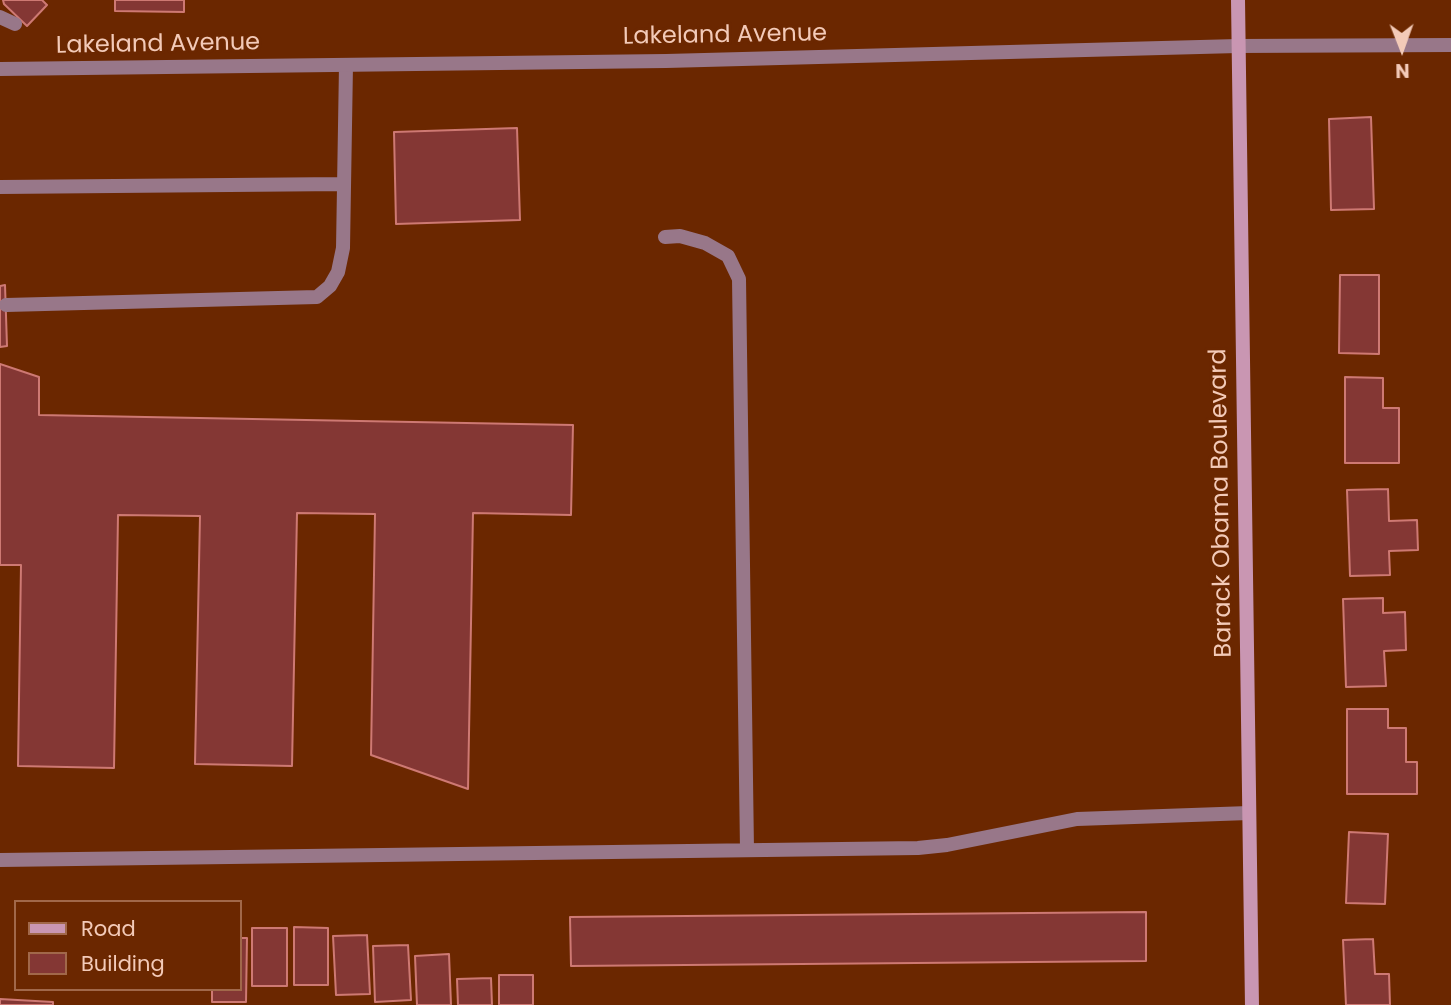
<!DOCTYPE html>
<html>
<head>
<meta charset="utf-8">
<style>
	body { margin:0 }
	#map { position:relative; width:1451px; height:1005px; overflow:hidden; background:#6b2700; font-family:Poppins,sans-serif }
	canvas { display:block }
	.legend { position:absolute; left:14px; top:900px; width:228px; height:91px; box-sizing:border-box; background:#6b2700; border:2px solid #a1684a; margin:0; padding:9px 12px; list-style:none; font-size:21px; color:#f3cab8 }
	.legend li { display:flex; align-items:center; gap:14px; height:35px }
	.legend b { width:35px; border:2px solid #a1684a }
	.north { position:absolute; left:1367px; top:14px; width:70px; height:70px; -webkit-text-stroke:5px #6b2700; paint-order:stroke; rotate:179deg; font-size:19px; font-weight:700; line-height:28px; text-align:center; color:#f3cab8 }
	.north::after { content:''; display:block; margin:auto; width:24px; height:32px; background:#f3cab8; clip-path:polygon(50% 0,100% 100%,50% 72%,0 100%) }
</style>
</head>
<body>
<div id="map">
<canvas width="1451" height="1005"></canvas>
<ul class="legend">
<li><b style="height:9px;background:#c996b2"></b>Road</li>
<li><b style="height:19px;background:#843734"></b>Building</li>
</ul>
<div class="north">N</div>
</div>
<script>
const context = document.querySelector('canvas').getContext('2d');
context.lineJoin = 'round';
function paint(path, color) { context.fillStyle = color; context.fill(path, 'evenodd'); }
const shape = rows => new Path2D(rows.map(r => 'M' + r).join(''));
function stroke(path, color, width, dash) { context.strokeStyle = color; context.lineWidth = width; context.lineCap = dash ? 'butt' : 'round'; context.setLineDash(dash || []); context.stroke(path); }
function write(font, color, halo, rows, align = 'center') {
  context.font = font + ' Poppins,sans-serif'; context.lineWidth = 6; context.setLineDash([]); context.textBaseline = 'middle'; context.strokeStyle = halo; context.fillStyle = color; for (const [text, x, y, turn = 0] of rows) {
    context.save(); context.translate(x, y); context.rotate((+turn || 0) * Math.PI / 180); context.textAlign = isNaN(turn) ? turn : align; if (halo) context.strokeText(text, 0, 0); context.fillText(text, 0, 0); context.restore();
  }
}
const building = shape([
	[3,0,42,0,47,5,27,26,4,4,3,0],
	[115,0,184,0,184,12,115,11,115,0],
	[1371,117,1374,209,1331,210,1329,119,1371,117],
	[517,128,520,220,396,224,394,132,517,128],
	[1340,275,1379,275,1379,354,1339,353,1340,275],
	[5,285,7,346,0,347,0,286,5,285],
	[0,364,39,377,39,415,573,425,571,515,473,513,468,789,371,755,375,514,297,513,292,766,195,764,200,516,118,515,114,768,18,766,21,565,0,565,0,364],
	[1345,377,1383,378,1383,408,1399,408,1399,463,1345,463,1345,377],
	[1388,489,1389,521,1417,520,1418,550,1389,551,1390,575,1350,576,1347,490,1388,489],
	[1383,598,1383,613,1405,612,1406,650,1384,651,1386,686,1346,687,1343,599,1383,598],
	[1347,709,1388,709,1388,728,1406,728,1406,762,1417,762,1417,794,1347,794,1347,709],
	[1349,832,1388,834,1385,904,1346,903,1349,832],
	[1146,912,1146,961,571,966,570,917,1146,912],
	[294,927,328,928,328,985,294,985,294,927],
	[252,928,287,928,287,986,252,986,252,928],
	[367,935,370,994,336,995,333,936,367,935],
	[240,938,247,938,246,1002,212,1002,212,989,240,989,240,938],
	[1373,939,1375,974,1389,974,1390,1005,1346,1005,1343,940,1373,939],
	[408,945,411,1000,375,1002,373,946,408,945],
	[449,954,451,1005,417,1005,415,956,449,954],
	[499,975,533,975,533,1005,499,1005,499,975],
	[491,978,492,1005,458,1005,457,979,491,978],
	[0,999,53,1002,53,1005,0,1005,0,999]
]);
const lane = shape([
	[0,17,15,24],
	[0,187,344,184],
	[665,237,680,236,705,243,728,256,739,279,747,850],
	[6,305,317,297,330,286,338,272,343,248,346,65],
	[0,860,918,848,947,845,1077,819,1249,813]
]);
const street = shape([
	[0,69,666,61,1238,46,1451,45]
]);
const secondary = shape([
	[1238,0,1252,1005]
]);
const streetNames = [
	["Lakeland Avenue",725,36,-1],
	["Lakeland Avenue",158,45,-1],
	["Barack Obama Boulevard",1222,503,-91]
];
paint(building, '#843734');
stroke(building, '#ce7973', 2);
stroke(lane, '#987789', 14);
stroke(street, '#987789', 14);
stroke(secondary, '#c996b2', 14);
write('24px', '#f3cab8', '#6b2700', streetNames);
</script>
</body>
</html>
